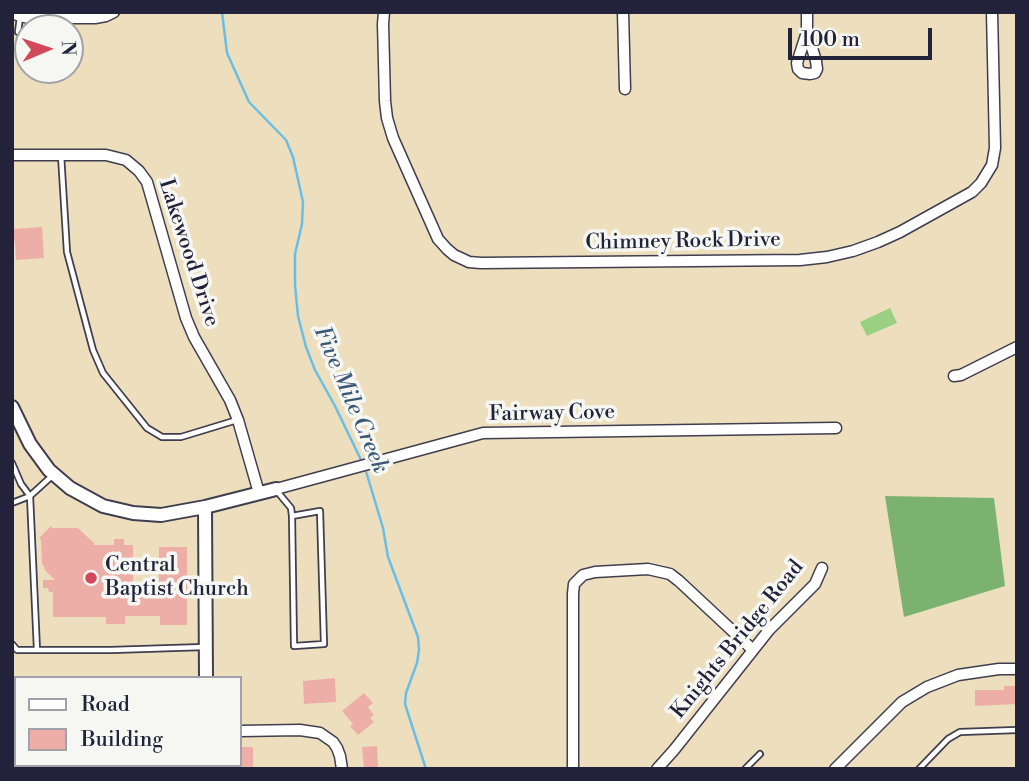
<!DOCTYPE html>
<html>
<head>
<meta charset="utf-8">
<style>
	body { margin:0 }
	#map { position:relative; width:1029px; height:781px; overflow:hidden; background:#eddfbd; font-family:"Libre Bodoni",serif }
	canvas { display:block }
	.frame { position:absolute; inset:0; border:14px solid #22223b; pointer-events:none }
	.legend { position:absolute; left:14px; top:676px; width:228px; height:91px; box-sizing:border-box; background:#f6f6f2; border:2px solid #a1a1a9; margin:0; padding:9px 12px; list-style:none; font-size:21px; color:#22223b }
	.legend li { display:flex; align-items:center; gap:14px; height:35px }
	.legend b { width:35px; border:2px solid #a1a1a9 }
	.north { position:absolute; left:14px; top:14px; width:70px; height:70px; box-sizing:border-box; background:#f6f6f2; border:2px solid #a1a1a9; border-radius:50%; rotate:88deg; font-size:19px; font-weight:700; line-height:28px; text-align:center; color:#22223b }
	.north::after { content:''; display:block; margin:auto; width:24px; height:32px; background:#d1495b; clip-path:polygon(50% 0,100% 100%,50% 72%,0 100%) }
	.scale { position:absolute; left:788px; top:28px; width:144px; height:32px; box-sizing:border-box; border:4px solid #22223b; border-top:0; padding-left:9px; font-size:21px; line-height:24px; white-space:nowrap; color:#22223b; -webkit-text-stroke:5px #f6f6f2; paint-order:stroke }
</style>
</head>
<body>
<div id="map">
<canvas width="1029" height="781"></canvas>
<div class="frame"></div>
<ul class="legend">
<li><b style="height:9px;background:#fff"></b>Road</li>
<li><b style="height:19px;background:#eeaea8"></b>Building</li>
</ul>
<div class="north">N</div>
<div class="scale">100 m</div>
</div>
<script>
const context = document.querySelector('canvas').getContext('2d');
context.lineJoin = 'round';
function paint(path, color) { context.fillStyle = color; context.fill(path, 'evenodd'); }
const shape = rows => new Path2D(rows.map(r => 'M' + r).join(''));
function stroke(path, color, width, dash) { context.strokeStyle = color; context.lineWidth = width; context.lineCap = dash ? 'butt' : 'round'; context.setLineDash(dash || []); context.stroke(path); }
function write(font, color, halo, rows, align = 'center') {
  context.font = font + ' "Libre Bodoni",serif'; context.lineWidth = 7; context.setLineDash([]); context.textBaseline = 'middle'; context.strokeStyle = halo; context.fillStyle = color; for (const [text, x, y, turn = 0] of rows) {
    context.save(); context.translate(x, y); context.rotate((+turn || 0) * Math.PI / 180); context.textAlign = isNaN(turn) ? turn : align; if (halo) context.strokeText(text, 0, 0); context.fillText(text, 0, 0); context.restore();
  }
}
const green = shape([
	[890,308,897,323,867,336,860,322]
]);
const forest = shape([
	[885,496,994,498,1005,586,904,617]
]);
const stream = shape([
	[222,12,227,53,249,102,286,140,293,157,303,202,302,224,295,254,295,285,298,316,306,347,315,370,335,406,362,462],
	[365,468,383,528,388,557,418,637,419,650,417,663,406,693,405,704,426,769]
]);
const building = shape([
	[42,227,44,258,16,260,15,241,12,241,12,229],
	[51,526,52,528,78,528,94,543,94,545,114,545,114,539,124,539,124,545,133,545,133,591,159,591,159,547,187,547,187,625,160,625,160,616,125,616,125,624,106,624,106,617,53,617,53,592,49,592,48,588,43,588,43,580,55,580,44,569,45,568,42,564,41,540,39,538],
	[335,678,336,702,304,704,303,681],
	[1004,686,1017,686,1017,704,975,706,975,690,1004,690],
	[364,693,373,703,368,707,374,715,370,718,374,722,358,735,350,726,353,724,342,711],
	[377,746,378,769,364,769,362,747],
	[240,747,253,747,253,769,240,769]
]);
const service = shape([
	[18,32,20,17],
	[61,155,67,252,93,350,103,373,147,428,162,437,181,437,237,420],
	[12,463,21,484,30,496,53,475],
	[276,490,291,508,292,516,294,646,324,644,320,511,292,516],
	[12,503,30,496,37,650],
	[12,644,17,650,111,650,204,647],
	[745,769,760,754],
	[919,769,948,739,960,732,1017,730]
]);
const minor = shape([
	[384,12,383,24,385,101,387,118,393,138,438,239,447,249,454,255,469,262,481,263,800,260,827,257,853,251,878,242,900,232,972,192,981,183,992,165,995,148,992,12],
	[623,12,625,89],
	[807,12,807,32,816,61,817,69,815,73,810,74,802,73,798,69,797,63,807,32],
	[12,13,20,16,29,18,95,18,106,16,114,12],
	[12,155,106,155,126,160,139,171,147,182,186,318,194,337,230,400,238,420,259,493],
	[954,376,961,375,1017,347],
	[276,489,483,433,836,428],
	[240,731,300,730,320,733,333,742,337,748,340,756,342,769],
	[12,734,16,734],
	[74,765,74,769],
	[573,769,573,594,574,584,583,575,595,572,648,569,670,574,679,581,753,650],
	[657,769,674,750,769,630,815,584,822,568],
	[835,769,902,702,927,687,958,675,999,669,1017,669]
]);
const tertiary = shape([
	[12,407,30,444,49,470,70,488,103,506,133,513,161,515,205,507,276,489],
	[205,507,206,678],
	[206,769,206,765]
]);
const markers = [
	[91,578,7,"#d1495b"]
];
const streetNames = [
	["Chimney Rock Drive",683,242,-1],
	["Lakewood Drive",188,253,72],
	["Fairway Cove",552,414,-1],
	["Knights Bridge Road",738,640,-51]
];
const poiNames = [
	["Central",105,566],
	["Baptist Church",105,590]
];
const waterNames = [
	["Five Mile Creek",350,400,67]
];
paint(green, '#9ad082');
paint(forest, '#7bb270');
stroke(stream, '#6abee6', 2.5);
paint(building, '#eeaea8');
stroke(service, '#403e4e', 8);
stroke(minor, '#403e4e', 13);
stroke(tertiary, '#403e4e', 16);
stroke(service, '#fff', 4.5);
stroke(minor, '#fff', 10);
stroke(tertiary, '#fff', 12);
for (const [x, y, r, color] of markers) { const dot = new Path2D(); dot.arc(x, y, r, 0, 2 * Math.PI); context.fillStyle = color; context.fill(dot); stroke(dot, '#f6f6f2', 2.5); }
write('21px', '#22223b', '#f6f6f2', streetNames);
write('21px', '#22223b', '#f6f6f2', poiNames, 'left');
write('italic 23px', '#3b5977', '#f6f6f2', waterNames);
</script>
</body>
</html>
